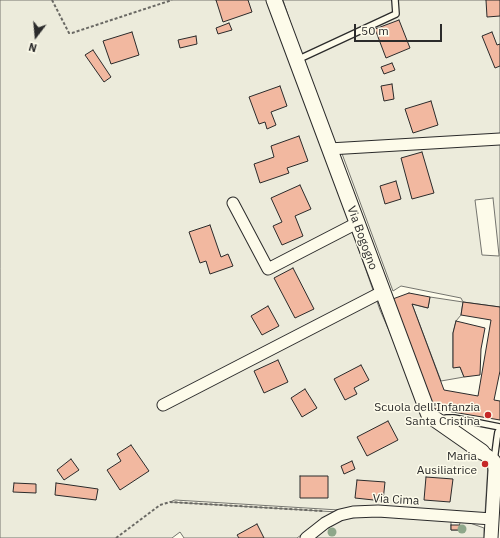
<!DOCTYPE html>
<html>
<head>
<meta charset="utf-8">
<style>
	body { margin:0 }
	#map { position:relative; width:500px; height:538px; overflow:hidden; background:#fdfbea; font-family:"IBM Plex Sans",sans-serif }
	canvas { display:block }
	.north { position:absolute; left:16px; top:16px; width:40px; height:40px; -webkit-text-stroke:3px #fdfbea; paint-order:stroke; rotate:196deg; font-size:11px; font-weight:700; line-height:16px; text-align:center; color:#2b2b2b }
	.north::after { content:''; display:block; margin:auto; width:14px; height:18px; background:#2b2b2b; clip-path:polygon(50% 0,100% 100%,50% 72%,0 100%) }
	.scale { position:absolute; left:354px; top:24px; width:88px; height:18px; box-sizing:border-box; border:2px solid #2b2b2b; border-top:0; padding-left:5px; font-size:12px; line-height:14px; white-space:nowrap; color:#2b2b2b; -webkit-text-stroke:3px #fdfbea; paint-order:stroke }
</style>
</head>
<body>
<div id="map">
<canvas width="500" height="538"></canvas>
<div class="north">N</div>
<div class="scale">50 m</div>
</div>
<script>
const context = document.querySelector('canvas').getContext('2d');
context.lineJoin = 'round';
function paint(path, color) { context.fillStyle = color; context.fill(path, 'evenodd'); }
const shape = rows => new Path2D(rows.map(r => 'M' + r).join(''));
function stroke(path, color, width, dash) { context.strokeStyle = color; context.lineWidth = width; context.lineCap = dash ? 'butt' : 'round'; context.setLineDash(dash || []); context.stroke(path); }
function write(font, color, halo, rows, align = 'center') {
  context.font = font + ' "IBM Plex Sans",sans-serif'; context.lineWidth = 3; context.setLineDash([]); context.textBaseline = 'middle'; context.strokeStyle = halo; context.fillStyle = color; for (const [text, x, y, turn = 0] of rows) {
    context.save(); context.translate(x, y); context.rotate((+turn || 0) * Math.PI / 180); context.textAlign = isNaN(turn) ? turn : align; if (halo) context.strokeText(text, 0, 0); context.fillText(text, 0, 0); context.restore();
  }
}
const green = shape([
	[0,0,271,0,380,310,428,420,488,464,485,514,339,510,175,500,170,502,338,512,323,519,297,538,184,538,180,532,172,538,0,538,0,0],
	[283,0,500,0,500,307,463,302,461,315,456,321,453,333,453,367,460,367,464,377,441,381,412,304,428,308,430,297,463,302,461,298,401,286,393,291,341,151,335,144,304,63,283,0],
	[493,198,499,255,499,256,482,255,475,200,493,198],
	[369,516,451,521,451,530,459,530,460,522,470,523,484,528,484,538,313,538,342,519,369,516]
]);
const building = shape([
	[216,0,248,0,252,12,223,22,216,0],
	[486,0,500,0,500,16,487,17,486,0],
	[399,20,410,48,386,58,375,29,399,20],
	[229,23,232,30,218,34,216,28,229,23],
	[132,32,139,55,111,64,103,41,132,32],
	[492,32,497,45,500,44,500,66,495,68,482,36,492,32],
	[196,36,197,44,180,48,178,40,196,36],
	[93,50,111,77,104,82,85,55,93,50],
	[392,63,395,70,384,74,381,67,392,63],
	[392,84,394,99,384,101,381,86,392,84],
	[280,86,287,106,271,112,276,125,267,129,265,122,259,124,249,97,280,86],
	[431,101,438,125,413,133,405,109,431,101],
	[299,136,308,161,287,168,289,173,260,183,254,164,274,157,271,146,299,136],
	[422,152,434,193,412,199,401,158,422,152],
	[396,181,401,199,385,204,380,186,396,181],
	[300,185,311,209,295,216,303,236,282,245,273,226,282,222,271,198,300,185],
	[210,225,221,257,228,254,233,266,210,274,206,261,200,263,189,232,210,225],
	[293,268,314,309,295,318,274,278,293,268],
	[409,293,430,297,428,308,412,304,444,390,478,396,491,320,461,315,463,302,500,307,500,371,494,400,500,401,500,420,429,408,390,300,409,293],
	[268,306,279,326,262,335,251,316,268,306],
	[456,321,485,328,481,349,480,375,464,377,460,367,453,368,453,333,456,321],
	[278,360,288,382,264,393,254,371,278,360],
	[361,365,369,380,354,388,357,394,345,400,334,379,361,365],
	[305,389,317,408,302,417,291,398,305,389],
	[388,421,398,440,367,456,357,437,388,421],
	[131,445,149,471,120,490,107,470,121,461,117,454,131,445],
	[71,459,79,470,64,480,57,470,71,459],
	[352,461,355,469,344,474,341,466,352,461],
	[300,476,328,476,328,498,300,498,300,476],
	[426,477,453,479,450,502,424,500,426,477],
	[357,480,385,482,383,501,355,498,357,480],
	[14,483,36,484,36,493,13,492,14,483],
	[56,483,98,489,96,500,55,495,56,483],
	[257,524,264,538,239,538,237,535,257,524],
	[451,525,460,525,459,530,451,530,451,525]
]);
const path = shape([
	[52,0,69,33,72,33,172,0],
	[116,538,160,505,170,502,323,511]
]);
const service = shape([
	[297,60,396,14,395,0],
	[440,420,446,418,454,418,500,427],
	[494,461,497,438,498,432,500,429]
]);
const minor = shape([
	[329,149,500,139],
	[233,203,268,269,357,223],
	[163,405,382,292],
	[306,538,325,523,340,515,353,512,378,511,492,519]
]);
const tertiary = shape([
	[482,452,494,461,495,470,491,538]
]);
const secondary = shape([
	[274,0,427,410,429,415,482,452]
]);
const trees = [
	[462,529],
	[332,532]
];
const markers = [
	[488,415,4,"#c62828"],
	[485,464,4,"#c62828"]
];
const streetNames = [
	["Via Bogogno",362,238,70],
	["Via Cima",396,500,3]
];
const poiNames = [
	["Scuola dell'Infanzia",480,408],
	["Santa Cristina",480,422],
	["Maria",477,457],
	["Ausiliatrice",477,471]
];
paint(green, '#ecebdb');
stroke(green, '#74746e', 1);
paint(building, '#f2b8a0');
stroke(building, '#2b2b2b', 1);
stroke(service, '#2b2b2b', 8);
stroke(minor, '#2b2b2b', 13);
stroke(tertiary, '#2b2b2b', 15);
stroke(secondary, '#2b2b2b', 17);
stroke(path, '#6a6964', 2, [3, 2]);
stroke(service, '#fdfbea', 5.5);
stroke(minor, '#fdfbea', 11);
stroke(tertiary, '#fdfbea', 13);
stroke(secondary, '#fdfbea', 15);
context.fillStyle = '#8ea78a';
for (const [x, y] of trees) { context.beginPath(); context.arc(x, y, 4.5, 0, 2 * Math.PI); context.fill(); }
for (const [x, y, r, color] of markers) { const dot = new Path2D(); dot.arc(x, y, r, 0, 2 * Math.PI); context.fillStyle = color; context.fill(dot); stroke(dot, '#fdfbea', 1.5); }
write('12px', '#2b2b2b', '#fdfbea', streetNames);
write('12px', '#2b2b2b', '#fdfbea', poiNames, 'right');
</script>
</body>
</html>
